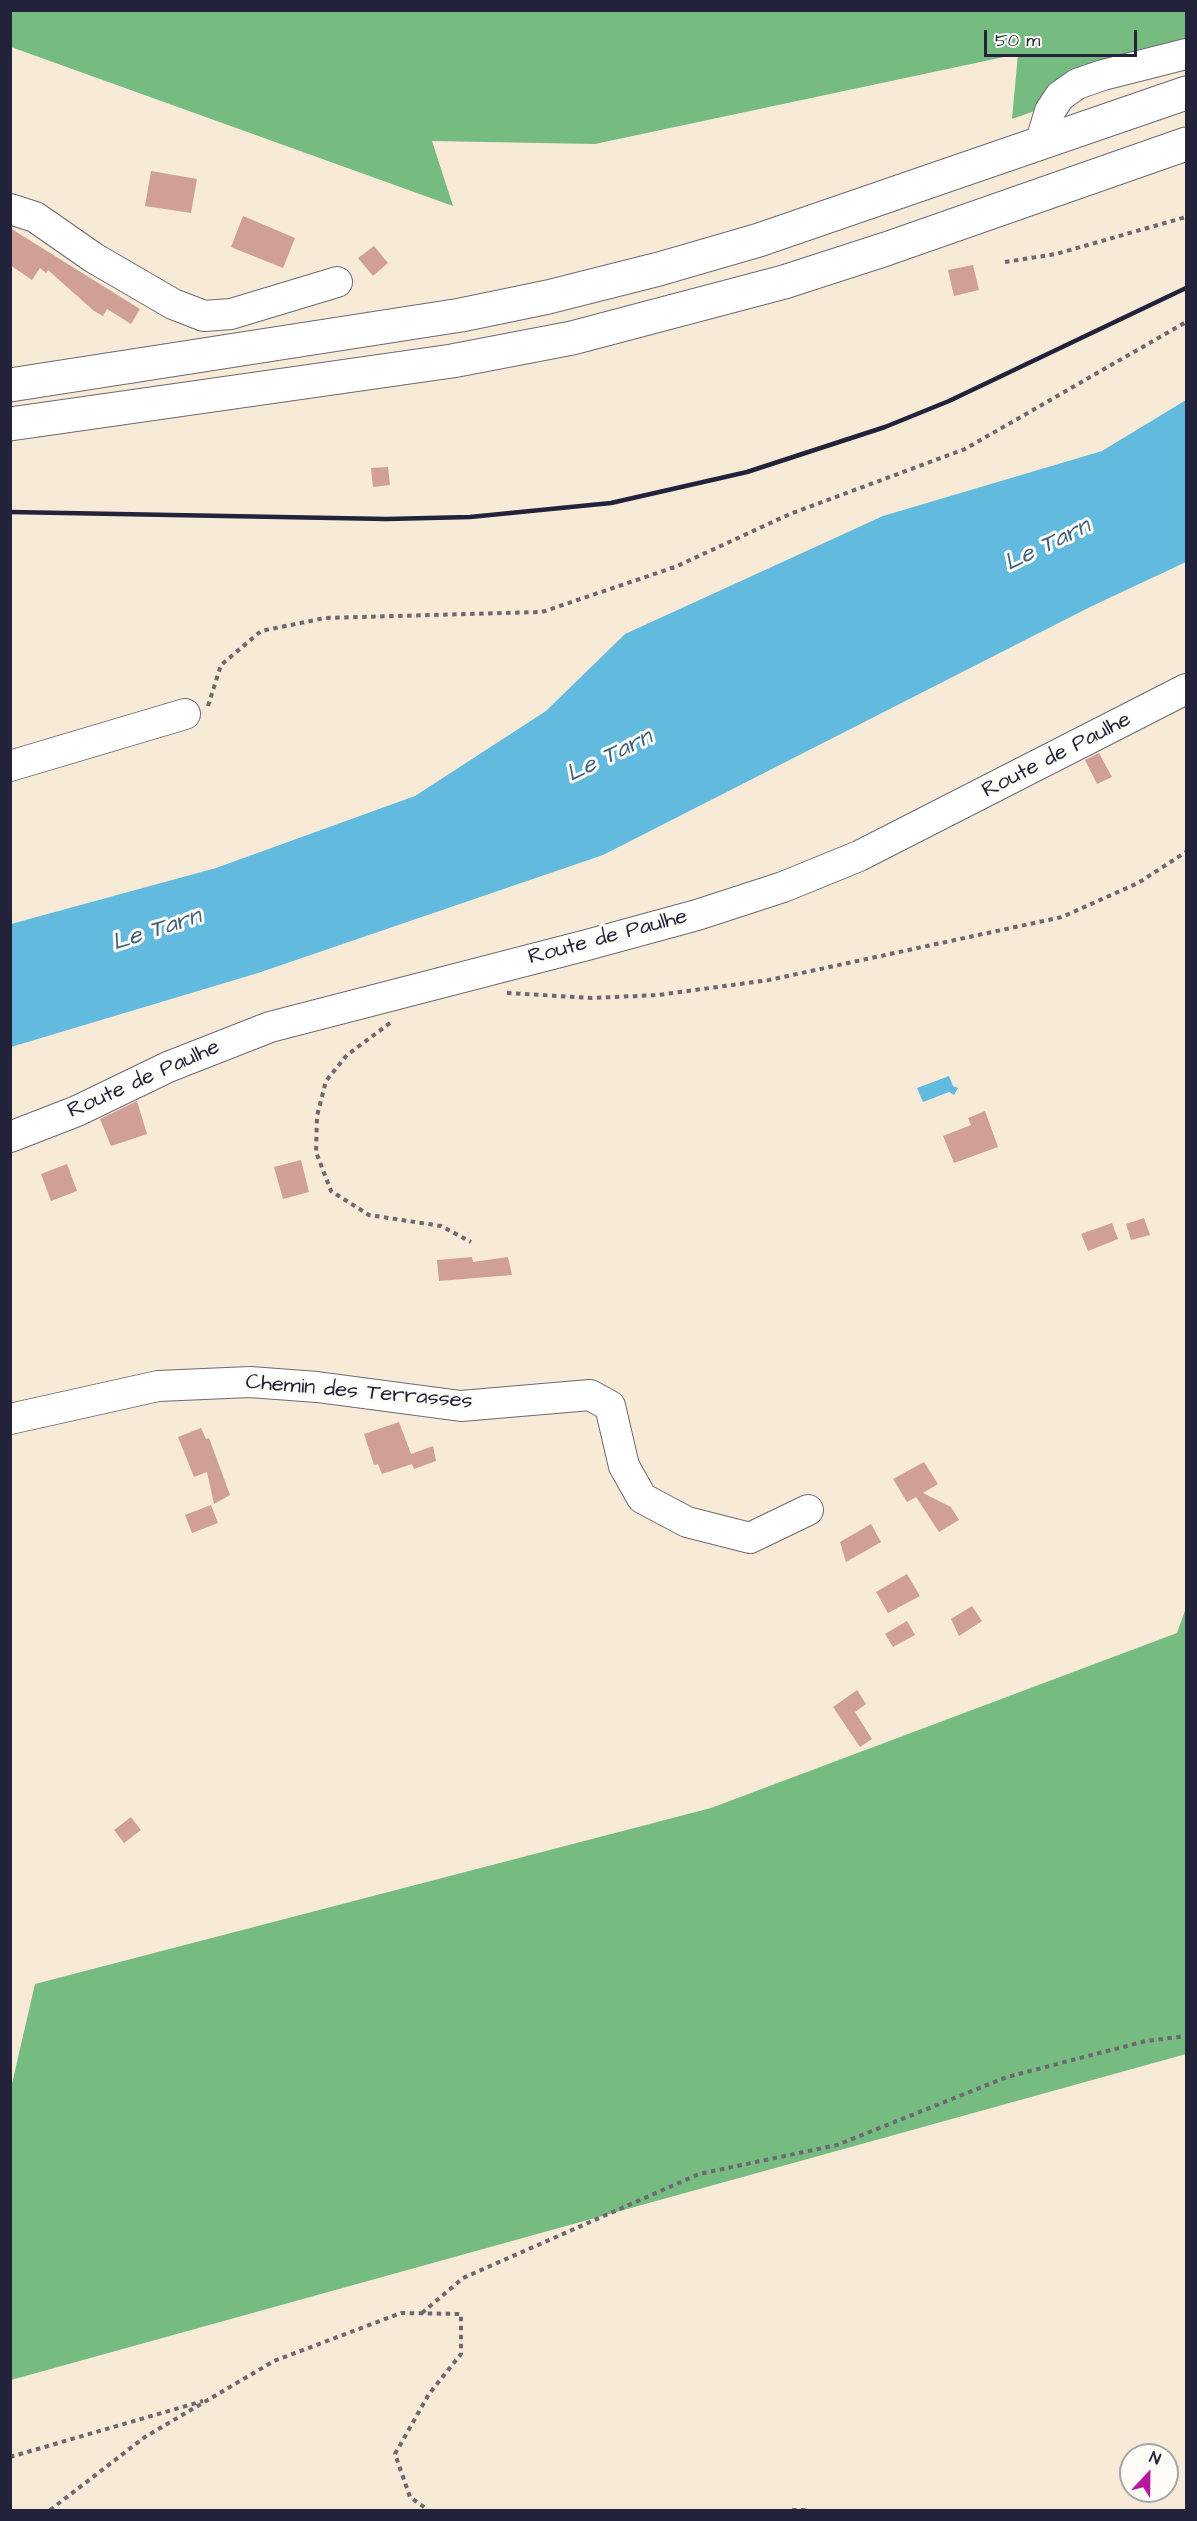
<!DOCTYPE html>
<html>
<head>
<meta charset="utf-8">
<style>
	body { margin:0 }
	#map { position:relative; width:1197px; height:2521px; overflow:hidden; background:#f7ead7; font-family:"Architects Daughter",sans-serif }
	canvas { display:block }
	.frame { position:absolute; inset:0; border:12px solid #22223b; pointer-events:none }
	.north { position:absolute; left:1119px; top:2443px; width:60px; height:60px; box-sizing:border-box; background:#fdfcf7; border:2px solid #a5a5ac; border-radius:50%; rotate:22deg; font-size:16px; font-weight:700; line-height:24px; text-align:center; color:#22223b }
	.north::after { content:''; display:block; margin:auto; width:21px; height:27px; background:#b5179e; clip-path:polygon(50% 0,100% 100%,50% 72%,0 100%) }
	.scale { position:absolute; left:984px; top:30px; width:153px; height:27px; box-sizing:border-box; border:3px solid #22223b; border-top:0; padding-left:8px; font-size:18px; line-height:21px; white-space:nowrap; color:#22223b; -webkit-text-stroke:4px #fdfcf7; paint-order:stroke }
</style>
</head>
<body>
<div id="map">
<canvas width="1197" height="2521"></canvas>
<div class="frame"></div>
<div class="north">N</div>
<div class="scale">50 m</div>
</div>
<script>
const context = document.querySelector('canvas').getContext('2d');
context.lineJoin = 'round';
function paint(path, color) { context.fillStyle = color; context.fill(path, 'evenodd'); }
const shape = rows => new Path2D(rows.map(r => 'M' + r).join(''));
function stroke(path, color, width, dash) { context.strokeStyle = color; context.lineWidth = width; context.lineCap = dash ? 'butt' : 'round'; context.setLineDash(dash || []); context.stroke(path); }
function write(font, color, halo, rows, align = 'center') {
  context.font = font + ' "Architects Daughter",sans-serif'; context.lineWidth = 6; context.setLineDash([]); context.textBaseline = 'middle'; context.strokeStyle = halo; context.fillStyle = color; for (const [text, x, y, turn = 0] of rows) {
    context.save(); context.translate(x, y); context.rotate((+turn || 0) * Math.PI / 180); context.textAlign = isNaN(turn) ? turn : align; if (halo) context.strokeText(text, 0, 0); context.fillText(text, 0, 0); context.restore();
  }
}
const forest = shape([
	[1186,10,1186,57,1012,119,1018,54,595,144,432,141,453,206,11,47,10,11],
	[1186,1608,1186,2054,11,2380,11,2088,35,1984,711,1808,1177,1633]
]);
const water = shape([
	[1186,400,1186,562,1090,607,603,855,258,973,11,1047,11,924,216,868,415,796,546,711,625,634,883,516,1102,451],
	[949,1076,953,1086,958,1088,954,1095,949,1092,923,1102,917,1088]
]);
const building = shape([
	[151,171,197,179,191,213,145,206],
	[243,216,295,238,283,268,231,247],
	[10,228,140,309,131,324,107,309,103,316,94,311,48,270,46,273,40,268,32,280,10,265],
	[374,246,388,263,373,276,358,258],
	[973,265,979,290,954,296,948,270],
	[388,467,390,485,373,487,371,468],
	[1099,753,1112,777,1097,784,1085,760],
	[137,1101,147,1134,111,1146,100,1119],
	[985,1111,998,1147,954,1163,943,1136,971,1125,968,1118],
	[301,1160,309,1192,283,1199,274,1167],
	[67,1164,77,1191,51,1201,41,1174],
	[1144,1218,1150,1235,1131,1240,1126,1224],
	[1112,1223,1118,1239,1088,1251,1081,1234],
	[472,1257,473,1262,508,1257,512,1275,439,1281,437,1260],
	[399,1422,411,1454,433,1446,436,1461,414,1469,412,1464,382,1474,378,1464,374,1465,364,1434],
	[201,1428,206,1439,209,1438,230,1495,214,1504,207,1472,194,1477,178,1437],
	[924,1462,938,1484,923,1493,951,1507,959,1520,939,1532,916,1497,907,1502,893,1479],
	[211,1505,218,1523,192,1533,185,1515],
	[871,1524,881,1542,846,1562,840,1542],
	[907,1574,920,1596,888,1613,876,1592],
	[972,1606,982,1621,959,1636,951,1619],
	[907,1621,915,1635,893,1647,885,1634],
	[857,1690,866,1704,855,1712,872,1739,860,1747,833,1707],
	[131,1817,141,1830,124,1843,114,1830]
]);
const path = shape([
	[1005,262,1056,254,1186,217],
	[208,706,221,665,261,631,325,618,542,612,675,567,790,514,965,449,1186,322],
	[507,993,592,998,658,995,769,980,1062,917,1138,883,1186,852],
	[390,1023,347,1055,326,1081,317,1116,316,1152,331,1191,369,1215,441,1226,471,1242],
	[422,2313,463,2278,699,2174,837,2145,1007,2077,1146,2041,1186,2036],
	[10,2457,203,2401],
	[50,2510,145,2437,274,2361,401,2313,461,2314,461,2354,429,2394,395,2454,410,2497,428,2510],
	[792,2510,809,2510]
]);
const minor = shape([
	[1047,142,1044,131,1050,111,1060,96,1077,84,1103,75,1186,54],
	[10,209,35,217,94,258,173,304,204,316,231,314,337,282],
	[10,766,185,714],
	[10,1137,77,1111,168,1067,270,1027,587,945,697,915,783,887,859,856,1186,689],
	[10,1419,158,1386,250,1382,317,1387,461,1406,590,1395,610,1406,624,1466,642,1498,687,1522,750,1538,808,1510]
]);
const major = shape([
	[10,385,461,315,548,297,659,269,759,240,1186,93],
	[10,424,452,361,572,338,784,282,886,249,1186,144]
]);
const rail = shape([
	[10,512,387,519,470,517,611,503,747,472,885,427,949,401,1186,288]
]);
const streetNames = [
	["Route de Paulhe",1057,756,-27],
	["Route de Paulhe",608,938,-15],
	["Route de Paulhe",144,1080,-24],
	["Chemin des Terrasses",359,1393,5]
];
const waterNames = [
	["Le Tarn",1048,546,-26],
	["Le Tarn",610,757,-26],
	["Le Tarn",157,931,-18]
];
paint(forest, '#76bc81');
paint(water, '#62bbdf');
paint(building, '#d09f95');
stroke(minor, '#6d6872', 32);
stroke(major, '#6d6872', 35);
stroke(path, '#6d6872', 4, [4.5, 4.5]);
stroke(minor, '#fff', 30);
stroke(major, '#fff', 33);
stroke(rail, '#22223b', 4.5);
write('22px', '#22223b', '#fdfcf7', streetNames);
write('italic 24px', '#3c5f7d', '#fdfcf7', waterNames);
</script>
</body>
</html>
